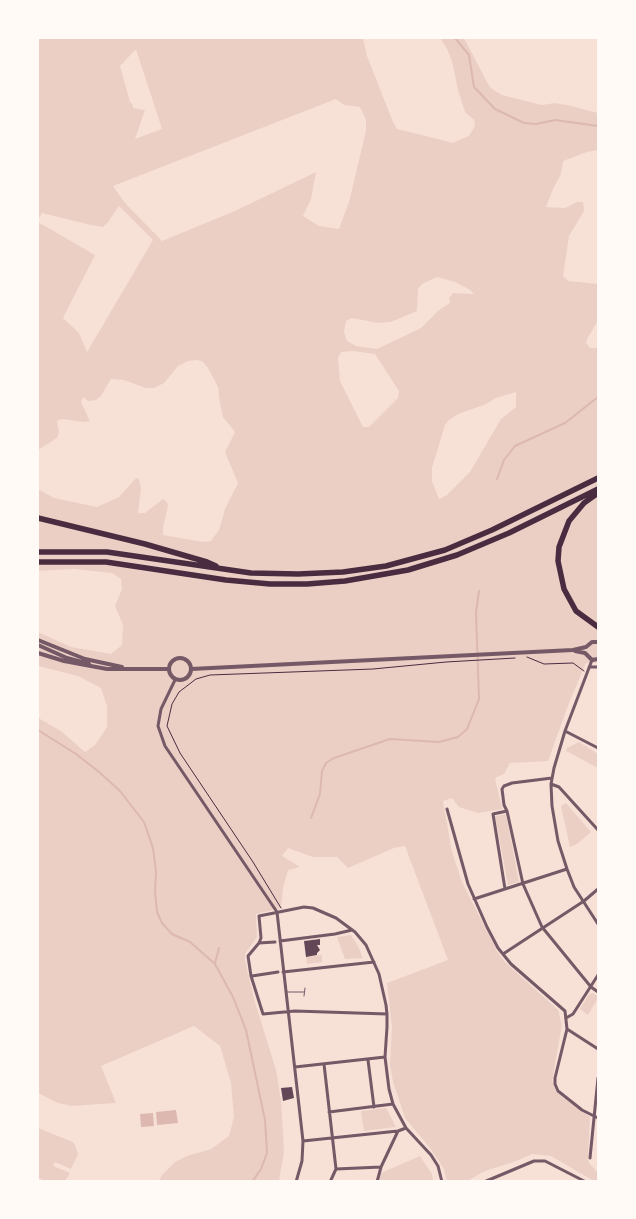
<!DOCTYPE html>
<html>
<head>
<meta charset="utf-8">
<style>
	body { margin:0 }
	#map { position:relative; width:636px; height:1219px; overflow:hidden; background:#f7e1d7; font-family:"Roboto Condensed",sans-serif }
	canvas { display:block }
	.frame { position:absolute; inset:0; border:39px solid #fffaf5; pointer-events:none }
</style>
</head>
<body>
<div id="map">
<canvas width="636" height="1219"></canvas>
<div class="frame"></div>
</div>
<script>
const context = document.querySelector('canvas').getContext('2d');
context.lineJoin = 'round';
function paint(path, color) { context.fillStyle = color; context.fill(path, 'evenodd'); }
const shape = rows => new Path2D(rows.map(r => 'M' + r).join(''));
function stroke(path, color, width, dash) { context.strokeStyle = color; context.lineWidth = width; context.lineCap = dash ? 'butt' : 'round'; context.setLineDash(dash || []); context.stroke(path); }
const green = shape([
	[38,38,363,38,367,56,393,122,397,129,442,140,452,143,469,136,475,126,474,120,465,112,458,90,452,61,447,49,440,38,464,38,488,84,492,89,502,95,542,105,555,103,567,105,598,113,598,150,587,152,563,161,561,174,553,189,546,207,565,208,577,202,583,202,584,211,569,236,563,276,568,281,598,284,598,321,588,337,586,343,590,348,598,348,598,663,586,663,569,703,548,761,510,763,504,774,495,778,502,809,478,813,459,807,452,798,443,801,452,852,462,882,497,951,505,962,558,1010,562,1025,552,1081,556,1091,563,1098,590,1117,588,1158,589,1163,598,1173,598,1181,594,1181,551,1156,532,1154,514,1162,485,1171,467,1181,447,1181,444,1169,430,1148,405,1118,393,1082,390,1065,392,1027,387,983,448,960,405,846,394,848,348,868,337,857,313,857,288,848,282,856,300,867,288,870,283,888,281,908,256,914,257,937,245,954,245,960,254,999,276,1070,281,1100,284,1152,279,1181,159,1181,162,1175,175,1162,187,1156,211,1149,229,1136,234,1117,231,1083,220,1046,194,1026,101,1066,116,1103,72,1106,58,1103,38,1093,38,716,40,719,61,731,85,752,95,745,107,727,107,706,101,688,78,676,38,666,38,632,71,647,111,654,122,645,123,625,115,606,122,589,121,579,112,573,74,569,38,571,38,489,54,498,97,507,119,497,136,478,139,479,141,489,138,513,145,513,163,499,167,502,168,506,163,527,163,535,203,542,211,541,219,530,225,509,238,483,225,452,235,432,223,417,220,404,218,387,208,368,202,361,196,360,188,361,178,366,164,383,154,388,146,388,124,380,111,379,101,396,96,400,88,401,83,397,81,402,90,421,83,422,64,419,58,420,57,422,59,432,57,438,38,450,38,222,95,255,63,318,79,333,87,352,153,240,119,206,108,222,103,227,91,225,42,213,38,220],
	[136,49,162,129,135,139,145,110,133,108,133,105,130,102,120,66],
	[336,99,344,105,360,107,366,120,366,131,349,202,339,229,319,226,303,216,311,199,316,172,235,211,162,241,125,203,113,186],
	[437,277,455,282,470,290,474,294,453,293,449,298,450,303,439,310,421,328,377,349,356,346,347,341,344,332,346,321,352,318,378,323,391,322,417,311,418,289,422,284],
	[353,351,375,354,399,391,398,398,369,427,363,427,340,381,338,358,341,352],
	[516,392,516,407,501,419,470,472,447,495,439,499,432,481,432,468,445,425,449,420,458,414,484,405,496,398],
	[579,742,598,754,598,768,566,751,567,748],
	[566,803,591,832,577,844,570,847,561,806],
	[506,814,519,882,508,885,495,816],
	[351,935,358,946,363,958,345,959,337,937],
	[322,955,322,962,307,964,306,957],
	[593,993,598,996,598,998,588,1015,580,1009,589,994],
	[386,1108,396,1127,364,1131,361,1111],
	[38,1128,73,1142,75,1145,78,1154,71,1169,55,1162,53,1166,70,1173,65,1181,46,1181,38,1178],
	[420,1156,432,1174,433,1181,379,1181,381,1173]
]);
const water = shape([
	[176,1110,178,1123,157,1125,156,1112],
	[153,1113,154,1126,141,1127,140,1114]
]);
const stream = shape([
	[455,38,469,55,474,87,495,109,524,123,536,124,555,120,598,126],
	[497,479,504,460,515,446,565,423,598,397],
	[38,730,76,754,99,772,120,791,144,822,153,848,156,872,155,892,157,912,162,923,172,934,190,942,215,964,233,997,246,1030,265,1120,267,1153,261,1169,252,1182],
	[311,818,320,794,322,771,326,763,334,758,390,739,439,742,458,737,467,729,479,699,476,612,479,591],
	[215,963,219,948]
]);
const building = shape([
	[320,939,320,945,317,945,320,950,317,953,317,955,306,957,304,941],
	[292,1087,294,1098,283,1101,281,1088]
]);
const path = shape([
	[527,657,544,664,573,663,584,671],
	[281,908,253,862,180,753,167,726,172,704,179,692,196,679,210,675,373,669,446,662,515,658]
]);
const service = shape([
	[286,992,304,992],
	[304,996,305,988]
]);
const minor = shape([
	[592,660,565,731,554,768,551,784,552,806,558,841,567,869,574,887,598,924],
	[589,667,598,667],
	[175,680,161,709,158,726,165,746,277,912,303,1141,302,1161,296,1182],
	[565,731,598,748],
	[552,778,512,783,504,786,502,789,504,805,507,811,523,884,542,927,591,987,598,992],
	[551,784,559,787,598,830],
	[447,809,468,884,487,927,498,948,511,964,565,1011,567,1029,555,1078,555,1084,558,1091,582,1110,598,1118],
	[505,889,493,814,507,811],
	[474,899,567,869],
	[280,941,335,934,352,930],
	[259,943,275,942],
	[503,954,584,901,598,889],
	[283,972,374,962],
	[252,976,278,972],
	[387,1014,295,1011,263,1014,251,976,248,956,259,943,261,938,259,916,304,907,313,908,336,918,355,932,366,945,379,974,386,1005,387,1014,387,1027,385,1057,389,1089,393,1104,406,1128,431,1155,438,1166,442,1182],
	[566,1018,573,1014,598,975],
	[567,1029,598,1049],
	[368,1060,374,1107],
	[324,1064,336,1169,330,1182],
	[295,1067,385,1057],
	[329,1112,393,1104],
	[303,1141,398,1131,406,1128],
	[590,1158,598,1078],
	[336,1169,381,1167],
	[377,1182,381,1167,398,1131],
	[484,1182,534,1161,545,1161,586,1182]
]);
const tertiary = shape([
	[38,640,85,659,122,667],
	[38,645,67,658,89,664],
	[575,651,585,653,592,660,598,659],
	[38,653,64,661,107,669,169,669],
	'169 669a11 11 0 1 1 22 0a11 11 0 1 1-22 0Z',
	[191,669,573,650,586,647,592,642,598,642]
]);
const motorway = shape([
	[598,493,584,503,569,521,559,547,558,561,564,589,576,611,598,627],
	[38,518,145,544,207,562,216,566],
	[38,552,107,552,251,573,298,574,343,572,386,566,445,550,492,530,598,478],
	[38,562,106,562,226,580,270,584,307,584,345,581,408,570,457,555,509,533,598,489]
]);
paint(green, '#ebcfc5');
paint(water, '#dcb8b0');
stroke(stream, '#dcb8b0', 2);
paint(building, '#644757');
stroke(path, '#4a2c40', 1);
stroke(service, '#755966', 1);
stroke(minor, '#755966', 3);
stroke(tertiary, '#755966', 4);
stroke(motorway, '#4a2c40', 5.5);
</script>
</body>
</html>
